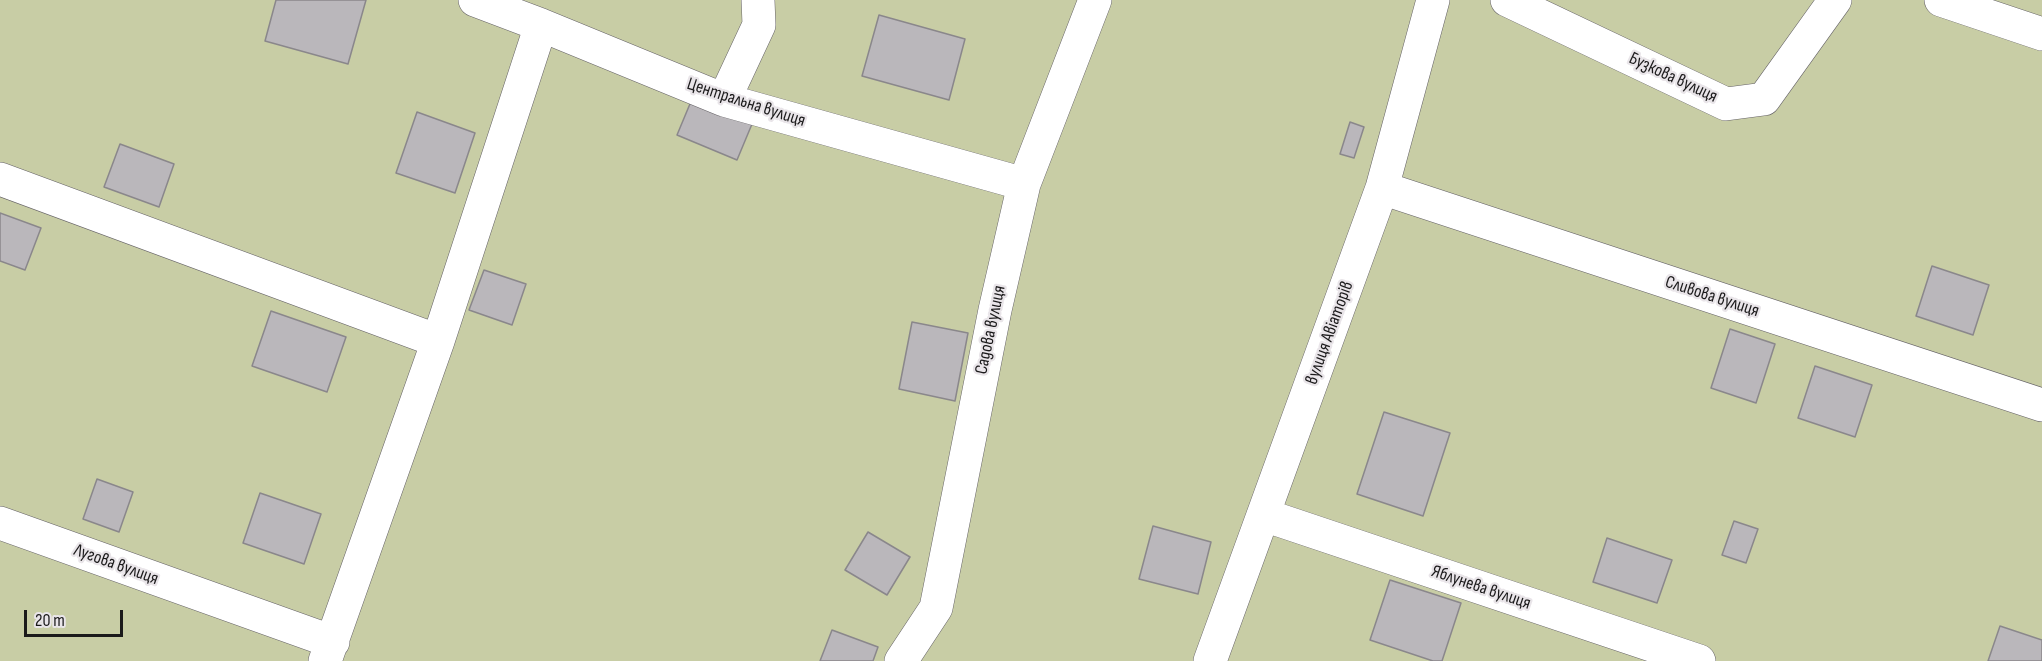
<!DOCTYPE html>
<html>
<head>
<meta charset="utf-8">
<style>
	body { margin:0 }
	#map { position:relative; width:2042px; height:661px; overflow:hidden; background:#e9e5e9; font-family:"Sofia Sans Condensed",sans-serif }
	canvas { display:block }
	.scale { position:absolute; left:24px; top:610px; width:99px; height:27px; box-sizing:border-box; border:3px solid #1b1a1b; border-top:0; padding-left:8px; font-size:18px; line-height:21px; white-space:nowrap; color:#1b1a1b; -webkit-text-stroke:4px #e9e5e9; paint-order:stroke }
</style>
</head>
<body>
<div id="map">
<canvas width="2042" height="661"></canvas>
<div class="scale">20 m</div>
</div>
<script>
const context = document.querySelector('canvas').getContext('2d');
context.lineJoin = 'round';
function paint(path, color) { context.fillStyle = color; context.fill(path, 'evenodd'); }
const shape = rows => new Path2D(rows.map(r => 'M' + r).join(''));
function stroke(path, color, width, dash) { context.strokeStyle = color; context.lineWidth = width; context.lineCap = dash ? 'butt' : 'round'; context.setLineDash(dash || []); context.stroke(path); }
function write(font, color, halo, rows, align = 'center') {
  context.font = font + ' "Sofia Sans Condensed",sans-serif'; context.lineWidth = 4.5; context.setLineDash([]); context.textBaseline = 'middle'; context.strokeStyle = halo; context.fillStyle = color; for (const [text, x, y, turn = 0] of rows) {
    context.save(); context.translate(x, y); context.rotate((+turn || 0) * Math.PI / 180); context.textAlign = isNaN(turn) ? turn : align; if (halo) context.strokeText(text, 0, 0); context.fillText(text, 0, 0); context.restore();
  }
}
const green = shape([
	[0,0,2042,0,2042,661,0,661]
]);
const building = shape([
	[276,0,366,0,348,64,265,41,276,0],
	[879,15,965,39,949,100,862,76,879,15],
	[692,99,752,124,737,160,677,135,692,99],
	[417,112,475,133,455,193,396,173,417,112],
	[1350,122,1364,127,1354,158,1340,154,1350,122],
	[120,144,174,164,159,207,104,187,120,144],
	[0,213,41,228,25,270,0,261,0,213],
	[1932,266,1989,285,1973,335,1916,316,1932,266],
	[484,270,526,284,512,325,469,310,484,270],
	[271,311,346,337,327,392,252,366,271,311],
	[912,322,968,333,955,401,899,389,912,322],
	[1730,329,1775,344,1756,403,1711,388,1730,329],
	[1815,366,1872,385,1855,437,1798,418,1815,366],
	[1384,412,1450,433,1423,516,1357,494,1384,412],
	[97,479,133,492,119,532,83,519,97,479],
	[260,493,321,514,304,564,243,543,260,493],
	[1734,521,1758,529,1746,563,1722,555,1734,521],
	[1153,526,1211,542,1198,594,1139,579,1153,526],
	[868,532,910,557,887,595,845,570,868,532],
	[1607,538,1672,560,1657,603,1593,582,1607,538],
	[1390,580,1461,603,1442,661,1433,661,1370,640,1390,580],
	[2000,626,2042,640,2042,661,1988,661,2000,626],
	[832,630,878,647,873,661,820,661,832,630]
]);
const minor = shape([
	[475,0,541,25,724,100,1024,184],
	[1507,0,1726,104,1764,99,1835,0],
	[1941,0,2042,34],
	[724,100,759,25,758,0],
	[0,179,438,341],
	[1382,188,2042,405],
	[1264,515,1699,661],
	[0,523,333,642],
	[325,661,438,341,541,25],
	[901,661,936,608,995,310,1024,184,1095,0],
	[1210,661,1382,188,1433,0]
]);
const streetNames = [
	["Бузкова вулиця",1673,78,25],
	["Центральна вулиця",746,103,18],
	["Сливова вулиця",1712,297,18],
	["Садова вулиця",991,330,-78],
	["вулиця Авіаторів",1330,333,-70],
	["Лугова вулиця",116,565,20],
	["Яблунева вулиця",1481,588,19]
];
paint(green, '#c8cda5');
paint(building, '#bab7bb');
stroke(building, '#8a878b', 1.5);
stroke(minor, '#666367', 34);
stroke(minor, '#fff', 33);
write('18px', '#1b1a1b', '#e9e5e9', streetNames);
</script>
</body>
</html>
